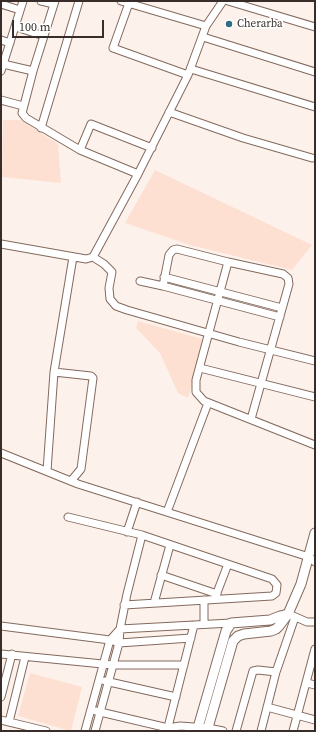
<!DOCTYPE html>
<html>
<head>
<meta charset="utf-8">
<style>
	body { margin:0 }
	#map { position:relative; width:316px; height:732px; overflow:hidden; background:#fdf1eb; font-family:"Source Serif 4",serif }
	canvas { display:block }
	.frame { position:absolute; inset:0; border:2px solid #382d28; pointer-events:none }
	.scale { position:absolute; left:12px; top:20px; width:92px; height:18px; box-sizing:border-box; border:2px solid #382d28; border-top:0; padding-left:5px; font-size:12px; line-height:14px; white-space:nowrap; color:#382d28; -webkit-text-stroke:3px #fff; paint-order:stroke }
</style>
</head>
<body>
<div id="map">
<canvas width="316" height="732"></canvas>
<div class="frame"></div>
<div class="scale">100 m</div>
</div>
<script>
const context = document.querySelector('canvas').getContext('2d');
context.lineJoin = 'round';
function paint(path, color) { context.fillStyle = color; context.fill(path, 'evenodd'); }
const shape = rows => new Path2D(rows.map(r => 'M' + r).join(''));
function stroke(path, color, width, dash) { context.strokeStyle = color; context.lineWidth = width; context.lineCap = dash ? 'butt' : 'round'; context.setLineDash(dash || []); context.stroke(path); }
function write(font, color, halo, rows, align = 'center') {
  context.font = font + ' "Source Serif 4",serif'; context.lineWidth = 3.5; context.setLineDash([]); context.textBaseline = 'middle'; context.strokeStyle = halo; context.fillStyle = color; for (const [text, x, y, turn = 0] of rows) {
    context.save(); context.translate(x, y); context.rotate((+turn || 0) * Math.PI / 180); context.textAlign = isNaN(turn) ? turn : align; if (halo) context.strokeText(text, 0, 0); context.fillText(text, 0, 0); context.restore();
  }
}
const built = shape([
	[3,120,20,120,58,144,61,183,2,177],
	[155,170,312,245,292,270,190,245,125,223],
	[138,321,206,340,188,398,178,393,160,353,136,328],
	[30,673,82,687,71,731,18,716]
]);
const minor = shape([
	[41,1,54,4],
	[55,1,33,71,22,113,26,118,80,150,138,174],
	[121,1,206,26],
	[228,1,315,27],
	[129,3,113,48,188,75],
	[1,4,20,10],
	[16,27,44,36],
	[203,37,315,72],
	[1,40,10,43],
	[3,64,33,71],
	[191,69,315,107],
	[1,71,23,1],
	[1,100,23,106],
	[169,112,243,138,312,158],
	[41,128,79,1],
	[80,150,91,124,152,148],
	[1,244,86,259,93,257,138,174,188,75,206,26,223,1],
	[93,257,104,264,112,272,109,288,110,299,116,306,127,310,239,342,315,361],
	[228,262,196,380,196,392,204,401,315,445],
	[164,277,282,308],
	[140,281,163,286,280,317],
	[163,286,169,255,173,250,177,249,228,262,283,274,288,278,289,284,251,419],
	[200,368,315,397],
	[54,372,91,376,93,378,81,469,71,481],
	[1,453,78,484,309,557,315,562],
	[47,471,54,372,73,257],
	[167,512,208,403],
	[68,517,142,535,272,579,277,585,276,593,272,596,124,605],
	[127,532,137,502],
	[161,575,217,594],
	[215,598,228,564],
	[204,600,204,624],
	[154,603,170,545],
	[291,615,307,622,315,622],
	[1,626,110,640,119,643,191,638],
	[1,654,113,665,184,665],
	[105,681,176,697],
	[307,683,315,685],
	[1,697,12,654],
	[267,707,315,720],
	[96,711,168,728,180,726,208,728,223,731],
	[1,720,46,731],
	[9,722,25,657],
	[85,731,110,640,120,629,231,623],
	[95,731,119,643,120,629,127,594,142,535],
	[167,731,194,625],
	[236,731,253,671,258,670,276,672],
	[261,731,276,672,295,617],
	[293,731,315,649]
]);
const tertiary = shape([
	[197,731,226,631,231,623,270,620,280,616,288,614],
	[207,731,233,641,238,636,244,634,271,631,276,629,279,626,288,614,301,584,315,533]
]);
const markers = [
	[229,24,4,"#326d85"]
];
const poiNames = [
	["Cherarba",237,24]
];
paint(built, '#fde0d2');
stroke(minor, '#836a5e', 9);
stroke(tertiary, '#836a5e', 11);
stroke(minor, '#fff', 7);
stroke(tertiary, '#fff', 9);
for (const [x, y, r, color] of markers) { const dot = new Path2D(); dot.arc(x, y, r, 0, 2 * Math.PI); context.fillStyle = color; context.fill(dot); stroke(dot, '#fff', 1.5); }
write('11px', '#382d28', '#fff', poiNames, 'left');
</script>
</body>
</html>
